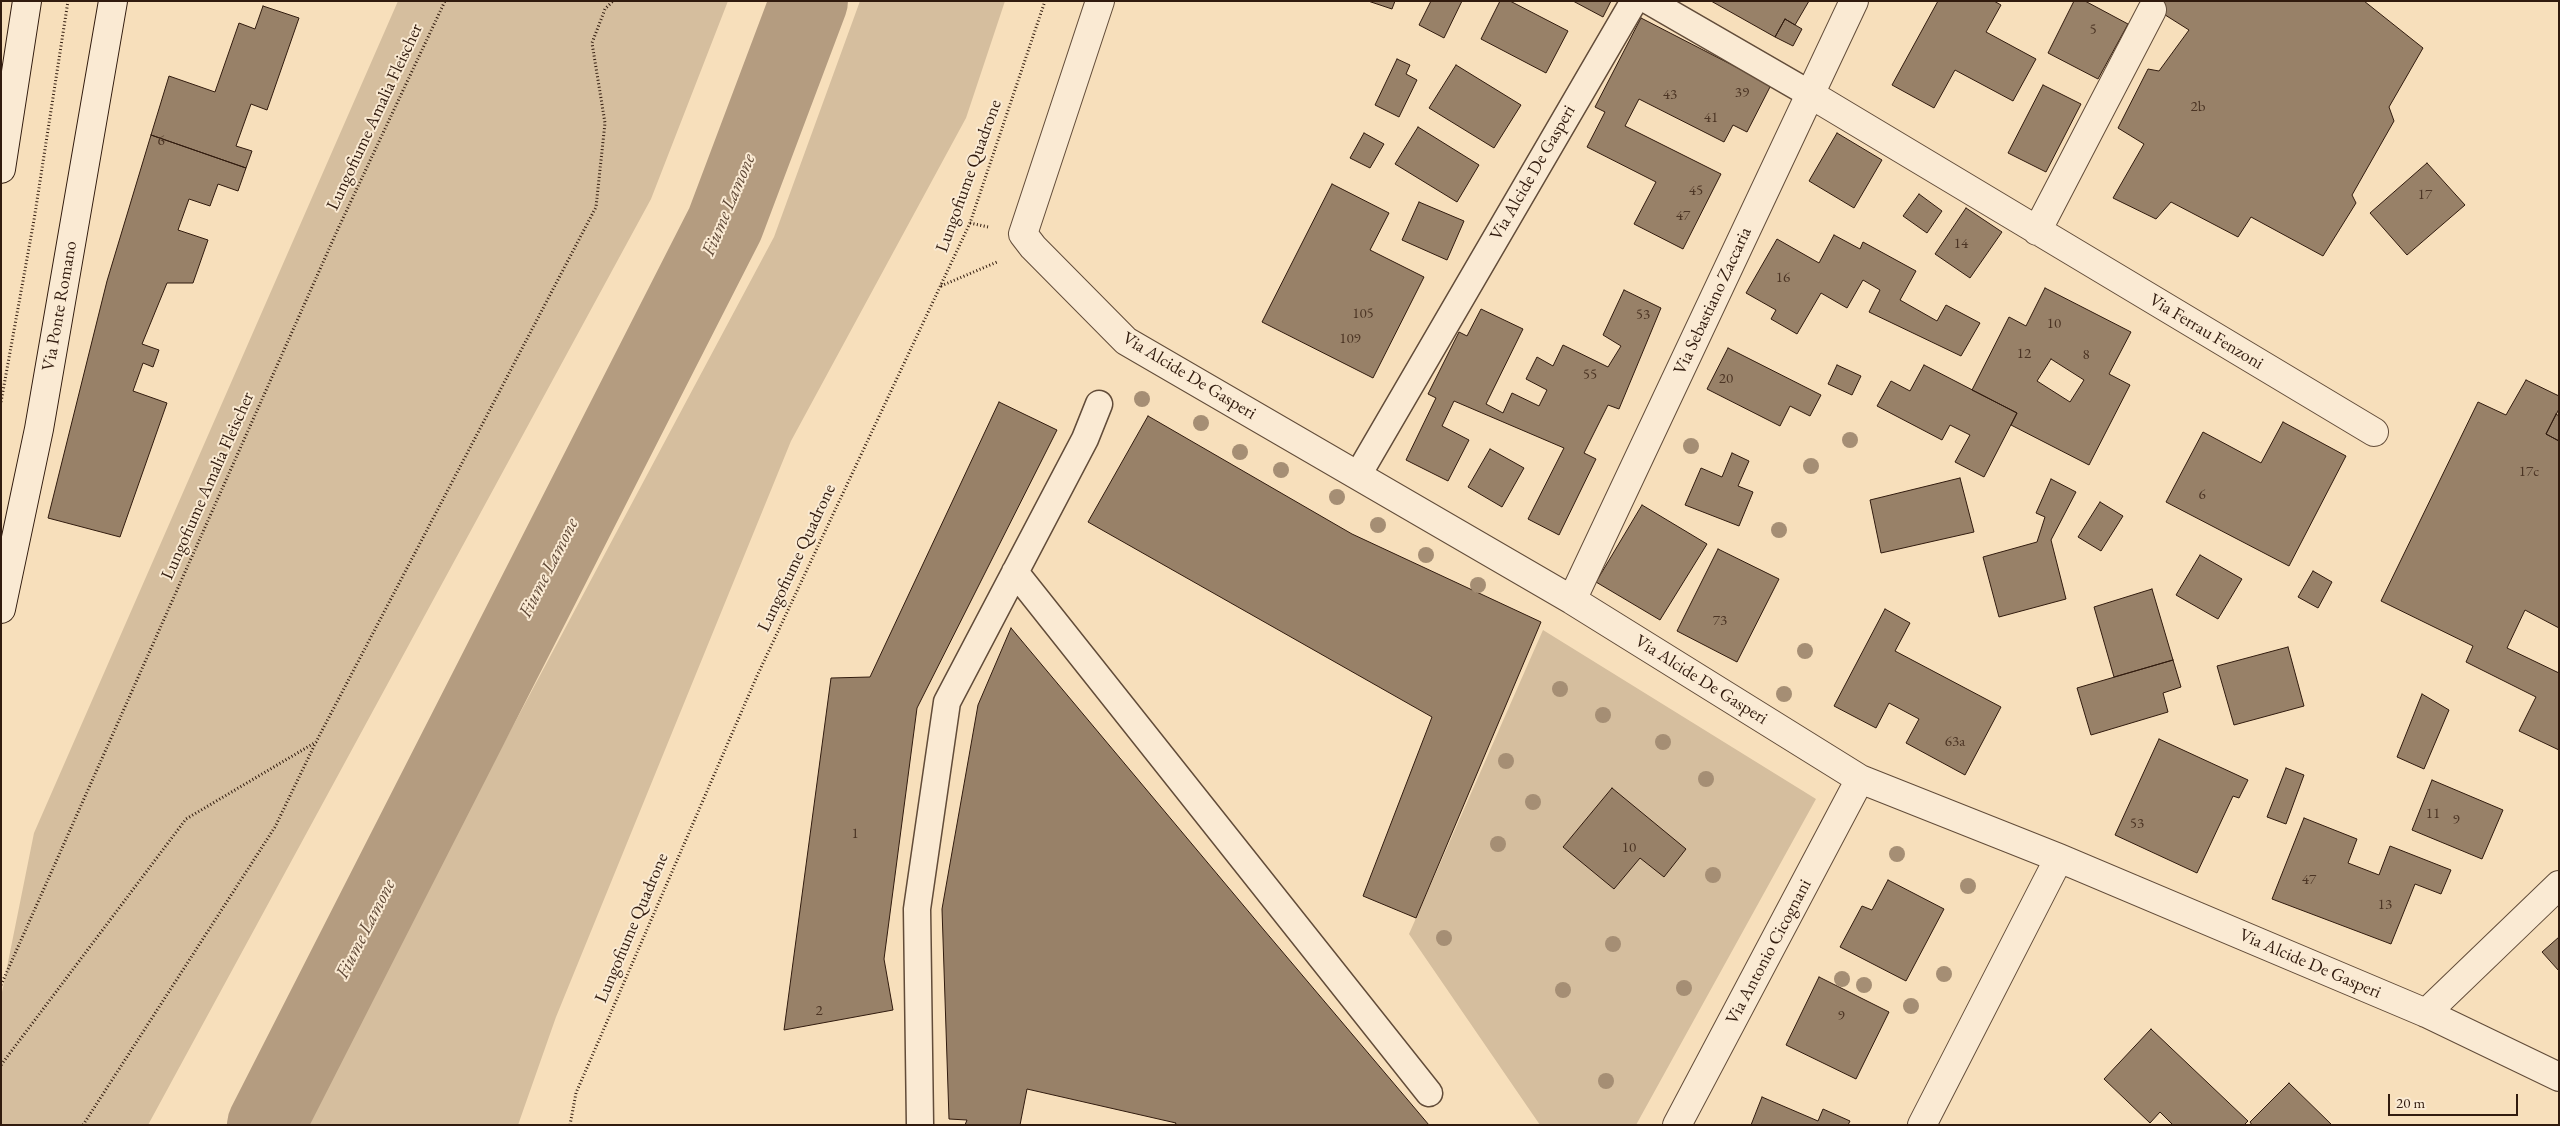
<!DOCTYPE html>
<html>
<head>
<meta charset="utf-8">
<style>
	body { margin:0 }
	#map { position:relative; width:2560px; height:1126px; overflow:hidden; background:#f7dfbb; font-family:"EB Garamond",serif }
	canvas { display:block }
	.frame { position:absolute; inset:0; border:2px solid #311b0e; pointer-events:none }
	.scale { position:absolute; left:2388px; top:1094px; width:130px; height:22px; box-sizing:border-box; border:2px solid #311b0e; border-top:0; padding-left:6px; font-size:15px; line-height:18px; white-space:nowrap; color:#311b0e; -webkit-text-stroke:4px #faead3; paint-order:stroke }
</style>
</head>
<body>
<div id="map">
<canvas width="2560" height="1126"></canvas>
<div class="frame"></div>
<div class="scale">20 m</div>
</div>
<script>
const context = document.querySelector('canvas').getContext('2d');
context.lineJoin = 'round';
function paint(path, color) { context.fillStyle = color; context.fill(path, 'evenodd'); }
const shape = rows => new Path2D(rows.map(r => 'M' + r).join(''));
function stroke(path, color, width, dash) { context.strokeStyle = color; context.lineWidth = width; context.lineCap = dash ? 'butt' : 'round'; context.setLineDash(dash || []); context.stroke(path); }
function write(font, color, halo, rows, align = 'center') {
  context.font = font + ' "EB Garamond",serif'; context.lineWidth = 4; context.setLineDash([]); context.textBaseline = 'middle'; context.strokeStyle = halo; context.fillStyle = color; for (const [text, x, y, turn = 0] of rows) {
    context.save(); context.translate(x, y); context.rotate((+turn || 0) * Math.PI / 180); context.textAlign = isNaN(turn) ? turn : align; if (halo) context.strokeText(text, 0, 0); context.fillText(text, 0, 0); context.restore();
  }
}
const green = shape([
	[398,1,728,1,651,199,148,1125,1,1125,1,997,34,833],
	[860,1,1005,1,966,118,791,441,556,1017,518,1125,300,1125,774,237],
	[1543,630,1816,799,1636,1125,1540,1125,1409,934]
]);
const river = shape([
	[266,1125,725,224,809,1]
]);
const building = shape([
	[1368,1,1395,1,1392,9,1368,1],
	[1431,1,1462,1,1444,38,1419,25,1431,1],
	[1500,1,1510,1,1568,31,1546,73,1481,39,1500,1],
	[1573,1,1611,1,1603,17,1573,1],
	[1711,1,1809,1,1795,25,1785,19,1775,37,1711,1],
	[1938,1,1994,1,2001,5,1986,32,2036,59,2013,101,1955,70,1934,108,1892,85,1938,1],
	[2074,1,2085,1,2128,24,2098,79,2048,53,2074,1],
	[2143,1,2364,1,2423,48,2389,107,2394,121,2352,195,2356,203,2323,256,2251,217,2238,237,2171,202,2156,219,2113,198,2144,144,2118,128,2148,69,2159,71,2189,30,2143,1],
	[263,6,299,18,267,110,251,104,236,146,252,151,246,168,151,135,169,76,215,92,239,23,255,29,263,6],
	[1641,18,1771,85,1747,132,1733,125,1724,142,1639,99,1625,126,1721,174,1683,249,1634,224,1656,182,1587,147,1605,112,1595,107,1641,18],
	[1785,19,1802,29,1793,46,1775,37,1785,19],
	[1397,59,1410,65,1406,74,1417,80,1399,117,1375,105,1397,59],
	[1456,65,1521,105,1494,148,1429,108,1456,65],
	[2043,85,2081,104,2046,172,2008,153,2043,85],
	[1418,127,1479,165,1457,202,1395,164,1418,127],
	[1364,133,1384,144,1370,168,1350,158,1364,133],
	[1837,133,1882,160,1854,208,1809,181,1837,133],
	[151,135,246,168,238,191,218,184,210,206,189,199,178,230,208,240,193,283,167,283,142,344,159,350,153,367,143,363,133,391,167,403,120,537,48,518,107,281,151,135],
	[2427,163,2465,205,2407,255,2370,213,2427,163],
	[1332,184,1389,213,1370,250,1424,277,1373,378,1262,322,1332,184],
	[1919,194,1942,211,1927,233,1903,216,1919,194],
	[1419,202,1464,221,1447,260,1402,240,1419,202],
	[1966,208,2002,232,1970,278,1935,254,1966,208],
	[1834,235,1860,249,1863,242,1916,271,1900,300,1937,321,1946,305,1980,323,1961,356,1869,312,1880,290,1863,280,1847,308,1821,293,1797,334,1771,319,1776,310,1746,293,1777,239,1819,263,1834,235],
	[2045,288,2131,332,2109,374,2130,385,2089,465,2011,425,2017,413,1972,390,2009,317,2026,326,2045,288],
	[2051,359,2084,380,2070,402,2037,381,2051,359],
	[1624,290,1661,308,1619,409,1608,405,1584,453,1596,459,1559,535,1528,519,1564,448,1454,401,1442,426,1469,440,1448,481,1406,460,1436,398,1428,394,1459,332,1467,336,1481,309,1523,329,1486,404,1503,413,1512,393,1539,406,1547,390,1526,379,1537,357,1553,366,1563,345,1608,367,1621,346,1603,335,1624,290],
	[1728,348,1821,395,1810,416,1790,406,1780,426,1707,389,1728,348],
	[1837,365,1861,376,1852,395,1828,384,1837,365],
	[1924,365,2017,413,1984,477,1955,462,1970,435,1950,425,1942,440,1877,406,1891,381,1910,391,1924,365],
	[2526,380,2559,396,2559,409,2546,434,2559,441,2559,628,2525,610,2507,648,2559,673,2559,750,2519,731,2536,697,2466,662,2473,646,2381,601,2478,402,2506,415,2526,380],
	[999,402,1057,430,917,708,884,959,893,1010,784,1030,831,678,870,677,999,402],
	[2556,414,2559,416,2559,441,2546,434,2556,414],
	[1148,416,1352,534,1541,622,1416,918,1363,896,1432,717,1088,522,1148,416],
	[2283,422,2346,456,2289,566,2166,502,2203,432,2261,463,2283,422],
	[1490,449,1524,468,1502,507,1468,487,1490,449],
	[1732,453,1749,461,1738,486,1753,492,1739,526,1685,505,1701,468,1722,477,1732,453],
	[1960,478,1974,532,1881,553,1870,500,1960,478],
	[2051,479,2076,492,2051,540,2066,599,1999,617,1983,557,2037,542,2045,517,2036,513,2051,479],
	[2100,502,2123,516,2101,551,2078,537,2100,502],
	[1642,505,1707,544,1660,620,1596,582,1642,505],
	[1718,549,1779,579,1737,662,1677,631,1718,549],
	[2200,555,2242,579,2218,619,2176,595,2200,555],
	[2313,571,2332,582,2318,608,2298,597,2313,571],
	[2152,589,2173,660,2114,677,2094,607,2152,589],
	[1885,609,1910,623,1895,651,2001,707,1965,775,1906,743,1919,719,1889,703,1876,728,1834,706,1885,609],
	[1011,628,1264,930,1429,1125,1175,1125,1176,1123,1027,1089,1020,1125,965,1125,967,1120,949,1119,942,909,978,705,1011,628],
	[2288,647,2304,706,2234,725,2217,666,2288,647],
	[2173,660,2181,687,2163,693,2168,712,2091,735,2077,688,2173,660],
	[2422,694,2449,710,2424,769,2397,757,2422,694],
	[2159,739,2248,780,2239,798,2233,796,2197,873,2115,835,2159,739],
	[2286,768,2304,775,2286,824,2267,817,2286,768],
	[2432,780,2503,810,2482,859,2412,830,2432,780],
	[1612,788,1686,849,1664,877,1640,858,1614,889,1563,847,1612,788],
	[2304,818,2357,839,2348,863,2379,875,2390,846,2451,870,2441,894,2415,884,2391,944,2272,899,2304,818],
	[1888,880,1944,909,1906,981,1840,947,1862,906,1872,910,1888,880],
	[2559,937,2559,971,2542,952,2559,937],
	[1819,977,1889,1012,1856,1079,1786,1045,1819,977],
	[2151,1029,2248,1121,2244,1125,2173,1125,2160,1112,2150,1123,2104,1079,2151,1029],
	[2289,1083,2332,1125,2252,1125,2250,1122,2289,1083],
	[1762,1097,1818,1121,1823,1109,1850,1121,1848,1125,1751,1125,1762,1097]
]);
const path = shape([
	[970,223,988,227],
	[941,286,997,262],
	[1,402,34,220,68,1],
	[1,985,337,231,445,1],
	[1,1065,186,819,316,742,596,207,605,123,592,43,605,9,613,1],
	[83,1125,275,827,315,744],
	[570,1125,576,1093,757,676,970,223,1045,1]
]);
const lane = shape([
	[1649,1,1810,94],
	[1358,475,1634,1],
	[1015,572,1429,1093],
	[920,1125,917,909,947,702,1085,439,1099,404]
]);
const street = shape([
	[1100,1,1023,234,1033,247,1126,341,1572,600,1860,779,2059,858,2426,1013,2559,1077],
	[1810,94,2374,432],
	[2037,231,2152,10],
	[1572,600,1854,1],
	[2426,1013,2559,885],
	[1677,1125,1860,779],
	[1922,1125,2059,858]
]);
const secondary = shape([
	[1,169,27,1],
	[1,609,39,429,113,1]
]);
const trees = [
	[1142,399],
	[1201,423],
	[1850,440],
	[1691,446],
	[1240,452],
	[1811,466],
	[1281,470],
	[1337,497],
	[1378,525],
	[1779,530],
	[1426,555],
	[1478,585],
	[1805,651],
	[1560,689],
	[1784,694],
	[1603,715],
	[1663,742],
	[1506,761],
	[1706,779],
	[1533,802],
	[1498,844],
	[1897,854],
	[1713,875],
	[1968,886],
	[1444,938],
	[1613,944],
	[1944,974],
	[1842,979],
	[1864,985],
	[1684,988],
	[1563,990],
	[1911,1006],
	[1606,1081]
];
const numberNames = [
	["5",2093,30],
	["39",1742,93],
	["43",1670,95],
	["2b",2198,107],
	["41",1711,118],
	["6",161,141],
	["45",1696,191],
	["17",2425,195],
	["47",1683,216],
	["14",1961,244],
	["16",1783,278],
	["105",1363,314],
	["53",1643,315],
	["10",2054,324],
	["109",1350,339],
	["12",2024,354],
	["8",2086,355],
	["55",1590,375],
	["20",1726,379],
	["17c",2529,472],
	["6",2202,495],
	["73",1720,621],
	["63a",1955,742],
	["11",2433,814],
	["9",2456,820],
	["53",2137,824],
	["1",855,834],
	["10",1629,848],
	["47",2309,880],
	["13",2385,905],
	["2",819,1011],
	["9",1841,1016]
];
const streetNames = [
	["Lungofiume Amalia Fleischer",375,117,-65],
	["Via Alcide De Gasperi",1533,173,-60],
	["Lungofiume Quadrone",969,176,-70],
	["Via Sebastiano Zaccaria",1713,301,-65],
	["Via Ponte Romano",60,306,-80],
	["Via Ferrau Fenzoni",2206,332,31],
	["Via Alcide De Gasperi",1189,376,31],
	["Lungofiume Amalia Fleischer",208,486,-66],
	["Lungofiume Quadrone",797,558,-65],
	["Via Alcide De Gasperi",1701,680,32],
	["Lungofiume Quadrone",632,928,-67],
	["Via Antonio Cicognani",1769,952,-62],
	["Via Alcide De Gasperi",2310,964,23]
];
const waterNames = [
	["Fiume Lamone",729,205,-67],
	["Fiume Lamone",549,568,-63],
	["Fiume Lamone",366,929,-63]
];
paint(green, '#d5be9e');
stroke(river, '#b49c80', 78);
paint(building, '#988168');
stroke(building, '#311b0e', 1);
stroke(lane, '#624c39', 29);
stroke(street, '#624c39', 30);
stroke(secondary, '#311b0e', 30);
stroke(path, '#311b0e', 3, [1, 2.5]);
stroke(lane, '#faead3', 26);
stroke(street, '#faead3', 28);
stroke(secondary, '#faead3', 28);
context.fillStyle = '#a58e74';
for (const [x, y] of trees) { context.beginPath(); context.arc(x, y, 8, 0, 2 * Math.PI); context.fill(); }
write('15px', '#4b3424', null, numberNames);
write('18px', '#311b0e', '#faead3', streetNames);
write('italic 19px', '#5f4836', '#faead3', waterNames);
</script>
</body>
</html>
